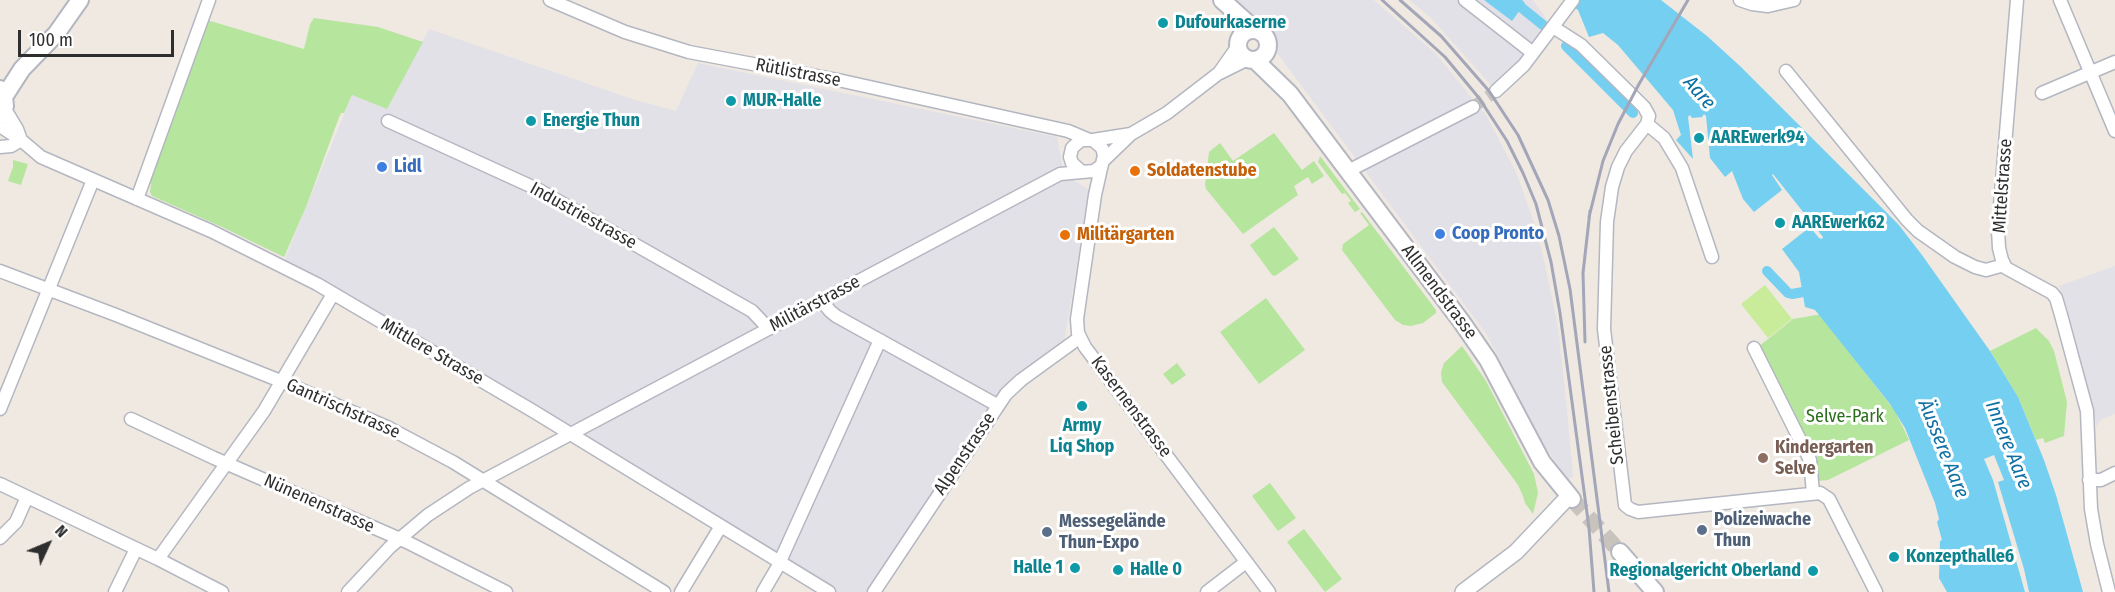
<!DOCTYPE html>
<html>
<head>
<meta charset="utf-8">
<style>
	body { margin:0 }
	#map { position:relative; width:2115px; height:592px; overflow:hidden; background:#efe9e1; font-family:"Fira Sans Condensed",sans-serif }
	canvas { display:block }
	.north { position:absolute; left:18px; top:514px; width:60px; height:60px; -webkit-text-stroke:4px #fff; paint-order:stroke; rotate:46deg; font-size:16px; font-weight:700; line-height:24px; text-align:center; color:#2e2e2e }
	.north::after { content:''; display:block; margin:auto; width:21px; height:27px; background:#2e2e2e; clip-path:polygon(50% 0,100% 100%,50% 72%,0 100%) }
	.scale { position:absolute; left:18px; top:30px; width:156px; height:27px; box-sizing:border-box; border:3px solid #2e2e2e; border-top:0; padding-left:8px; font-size:18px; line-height:21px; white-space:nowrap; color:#2e2e2e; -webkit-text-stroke:4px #fff; paint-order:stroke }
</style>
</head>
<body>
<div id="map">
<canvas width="2115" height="592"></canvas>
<div class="north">N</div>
<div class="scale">100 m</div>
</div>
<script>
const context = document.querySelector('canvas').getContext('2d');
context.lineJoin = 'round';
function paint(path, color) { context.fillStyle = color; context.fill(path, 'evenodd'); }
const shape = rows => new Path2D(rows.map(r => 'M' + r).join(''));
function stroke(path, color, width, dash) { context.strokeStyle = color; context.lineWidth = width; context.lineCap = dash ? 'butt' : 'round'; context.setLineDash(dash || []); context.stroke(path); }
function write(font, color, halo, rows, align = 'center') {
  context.font = font + ' "Fira Sans Condensed",sans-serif'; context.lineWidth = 6; context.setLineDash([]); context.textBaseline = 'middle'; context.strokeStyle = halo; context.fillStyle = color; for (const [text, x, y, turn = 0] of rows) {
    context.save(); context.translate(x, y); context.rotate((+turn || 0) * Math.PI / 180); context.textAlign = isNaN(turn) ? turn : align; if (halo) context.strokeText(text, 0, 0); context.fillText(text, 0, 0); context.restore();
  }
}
const industrial = shape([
	[1237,0,1374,0,1435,53,1486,115,1516,172,1535,225,1544,260,1558,327,1566,399,1573,476,1568,480,1544,445,1487,335,1277,53,1272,32,1267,26,1249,15],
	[1409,0,1533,0,1547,20,1548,35,1496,91,1432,19],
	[429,29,635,100,676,111,698,63,1057,137,1064,174,1089,190,1063,350,1021,380,874,592,829,592,282,266,352,95,387,109],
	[2115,266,2115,414,2100,420,2097,428,2059,286]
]);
const green = shape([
	[314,18,378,27,423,42,387,109,352,95,344,113,341,113,338,120,306,207,284,257,222,227,152,196,150,192,151,184,148,182,207,20,304,49,310,24],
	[1274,133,1302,170,1314,161,1324,176,1312,184,1308,177,1294,186,1298,195,1243,234,1206,189,1205,185,1209,152,1220,143,1233,161],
	[1320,156,1360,209,1355,212,1348,203,1351,201,1345,193,1342,194,1318,162],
	[13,160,28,164,21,185,8,181,13,167],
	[1362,212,1436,310,1436,313,1423,323,1411,326,1403,325,1395,320,1342,250,1343,244,1369,225,1360,213],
	[1274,227,1299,259,1275,276,1272,275,1250,245],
	[1266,298,1305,350,1259,384,1220,332],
	[1816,315,1820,315,1895,411,1909,440,1828,480,1818,481,1817,453,1793,419,1758,347,1793,319],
	[2036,328,2049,341,2054,351,2067,402,2064,436,2045,443,2043,438,2036,440,2018,397,1990,351],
	[1462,346,1486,381,1534,474,1538,493,1533,514,1525,503,1523,496,1518,485,1442,382,1441,372,1444,363],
	[1177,363,1186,375,1172,385,1163,374],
	[1270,483,1296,518,1278,531,1252,496],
	[1304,529,1342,579,1325,592,1287,542]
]);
const pitch = shape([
	[1765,285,1792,319,1768,338,1741,304]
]);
const water = shape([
	[1484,0,1522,0,1525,3,1512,21],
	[1564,0,1661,0,1707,36,1740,66,1898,224,1922,255,1990,351,2018,397,2044,460,2056,495,2083,592,2029,592,2024,569,1998,482,2004,480,1994,455,1984,459,1993,480,2025,592,1947,592,1939,578,1940,541,1942,540,1937,522,1939,519,1935,503,1905,428,1890,404,1815,310,1805,307,1799,272,1782,249,1810,227,1819,238,1822,239,1823,237,1773,174,1772,175,1782,190,1754,212,1743,199,1732,171,1725,177,1710,158,1706,116,1704,114,1702,117,1692,118,1690,115,1688,117,1693,159,1676,140,1681,135,1673,110,1618,45,1603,33,1589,37,1578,10]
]);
const canal = shape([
	[1512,0,1543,25],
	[1566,46,1633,113],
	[1767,271,1788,293,1792,294,1803,292]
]);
const minorTunnel = shape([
	[1473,107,1496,91]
]);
const secondaryTunnel = shape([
	[1572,499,1620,552]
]);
const minor = shape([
	[550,0,625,32,689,52,838,80,1068,131,1087,139],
	[1465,0,1533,53],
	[1740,0,1752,4,1768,6,1794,0],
	[2017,0,1998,230,1999,248,2002,260,2006,268,2052,293,2056,298,2061,315,2087,411,2091,509,2097,544,2109,592],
	[2060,0,2115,131],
	[1553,27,1581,45,1644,107,1649,116,1647,124,1626,151,1618,167,1612,187,1607,222,1604,329,1625,505,1630,509,1638,512,1820,493,1829,499,1876,592],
	[1786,71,1907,220,1918,231,1955,257,1975,267,1986,270,2004,265],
	[1220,73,1248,59],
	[1496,91,1524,65,1573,0],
	[2042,93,2115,62],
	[5,109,17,129,21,140],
	[388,121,537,189,752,311,768,328],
	[1647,124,1664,138,1682,168,1712,257],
	[0,126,21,140,41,157,211,231,317,284,533,411,829,592],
	[1093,140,1131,134],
	[0,147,11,146,21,140],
	[1104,160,1131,134,1167,113,1219,73,1238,46],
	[1102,165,1094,171,1082,172,1072,163,1070,157,1072,148,1081,140,1093,140,1102,148,1104,155,1095,195,1077,319,1078,333,1085,347,1269,592],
	[1348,171,1473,107],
	[137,199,209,0],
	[0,271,116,315,283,382,389,428,453,462,664,592],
	[821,300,830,311,836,316,997,405],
	[1754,348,1810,460,1813,493],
	[0,409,93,180],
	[131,419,214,458,407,542,506,592],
	[2089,480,2101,480,2115,473],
	[0,484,158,559,222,592],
	[0,538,16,522,27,497],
	[158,559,264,411,333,294],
	[115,592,136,549],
	[348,592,390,547,428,515,469,488,1060,174,1082,172],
	[681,592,721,526],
	[763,592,777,568,880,340],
	[874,592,1006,394,1021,380,1079,338],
	[1207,592,1246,562]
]);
const tertiary = shape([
	[1463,592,1516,552,1569,496]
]);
const secondary = shape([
	[1222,0,1254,29],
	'1238 45a15 15 0 1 1 30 0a15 15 0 1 1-30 0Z',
	[1255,60,1290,94,1461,321,1488,360,1542,462,1572,499],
	[0,89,4,97,5,106,0,117],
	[4,97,22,69,56,34,80,0],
	[1620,552,1655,592]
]);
const rail = shape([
	[1382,0,1445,57,1479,98,1507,141,1523,173,1536,204,1551,262,1560,313,1589,528,1594,592],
	[1400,0,1441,36,1489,91,1518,135,1548,200,1559,236,1570,289,1609,592],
	[1589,217,1603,161,1618,124,1639,84,1688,0],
	[1585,342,1583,273,1590,211]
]);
const markers = [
	[1163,23,6,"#0f9aa8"],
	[731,101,6,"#0f9aa8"],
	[531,121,6,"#0f9aa8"],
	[1699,138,6,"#0f9aa8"],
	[382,167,6,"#3f7fe0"],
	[1135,171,6,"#e8710a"],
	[1780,223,6,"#0f9aa8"],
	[1440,234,6,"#3f7fe0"],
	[1065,235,6,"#e8710a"],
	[1082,406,6,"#0f9aa8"],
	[1763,458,6,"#8d6e63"],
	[1702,530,6,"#5c6f8a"],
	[1047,532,6,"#5c6f8a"],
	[1894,557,6,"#0f9aa8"],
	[1075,568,6,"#0f9aa8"],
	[1118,570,6,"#0f9aa8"],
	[1813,571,6,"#0f9aa8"]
];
const cultureNames = [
	["Dufourkaserne",1175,23],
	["MUR-Halle",743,101],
	["Energie Thun",543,121],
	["AAREwerk94",1711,138],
	["AAREwerk62",1792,223],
	["Army",1082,426,"center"],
	["Liq Shop",1082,447,"center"],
	["Konzepthalle6",1906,557],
	["Halle 1",1063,568,"right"],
	["Halle 0",1130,570],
	["Regionalgericht Oberland",1801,571,"right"]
];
const streetNames = [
	["Rütlistrasse",798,73,11],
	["Mittelstrasse",2003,186,-86],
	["Industriestrasse",583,216,29],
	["Allmendstrasse",1439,292,53],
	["Militärstrasse",815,304,-28],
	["Mittlere Strasse",432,352,30],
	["Scheibenstrasse",1612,405,-96],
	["Kasernenstrasse",1131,407,53],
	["Gantrischstrasse",343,409,24],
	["Alpenstrasse",965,454,-56],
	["Nünenenstrasse",319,504,24]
];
const shopNames = [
	["Lidl",394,167],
	["Coop Pronto",1452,234]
];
const foodNames = [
	["Soldatenstube",1147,171],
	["Militärgarten",1077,235]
];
const parkNames = [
	["Selve-Park",1845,417]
];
const educationNames = [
	["Kindergarten",1775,448],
	["Selve",1775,469]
];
const serviceNames = [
	["Polizeiwache",1714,520],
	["Thun",1714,541],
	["Messegelände",1059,522],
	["Thun-Expo",1059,543]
];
const waterNames = [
	["Aare",1699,93,49],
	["Innere Aare",2008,445,68],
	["Äussere Aare",1943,449,68]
];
paint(industrial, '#e3e1e8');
paint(green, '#b6e59e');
paint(pitch, '#c9ec9a');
paint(water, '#75cff0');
stroke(canal, '#75cff0', 10);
stroke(minorTunnel, '#c8c4bd', 12, [12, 6]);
stroke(secondaryTunnel, '#c8c4bd', 16, [16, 8]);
stroke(minor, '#b4b7c1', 15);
stroke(tertiary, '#b4b7c1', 18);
stroke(secondary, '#b4b7c1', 20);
stroke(minor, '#fff', 12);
stroke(tertiary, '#fff', 15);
stroke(secondary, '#fff', 16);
stroke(rail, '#a3a6b8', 3);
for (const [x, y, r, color] of markers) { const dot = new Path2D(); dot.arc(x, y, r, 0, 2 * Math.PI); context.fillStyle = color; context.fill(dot); stroke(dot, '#fff', 2); }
write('bold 18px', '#0d838f', '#fff', cultureNames, 'left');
write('18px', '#2e2e2e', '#fff', streetNames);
write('bold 18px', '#366cbe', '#fff', shopNames, 'left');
write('bold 18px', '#c56008', '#fff', foodNames, 'left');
write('18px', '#2c6e1b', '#fff', parkNames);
write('bold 18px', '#785e54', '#fff', educationNames, 'left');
write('bold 18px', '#4e5e75', '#fff', serviceNames, 'left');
write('italic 20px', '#0d6fa3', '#fff', waterNames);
</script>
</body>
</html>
